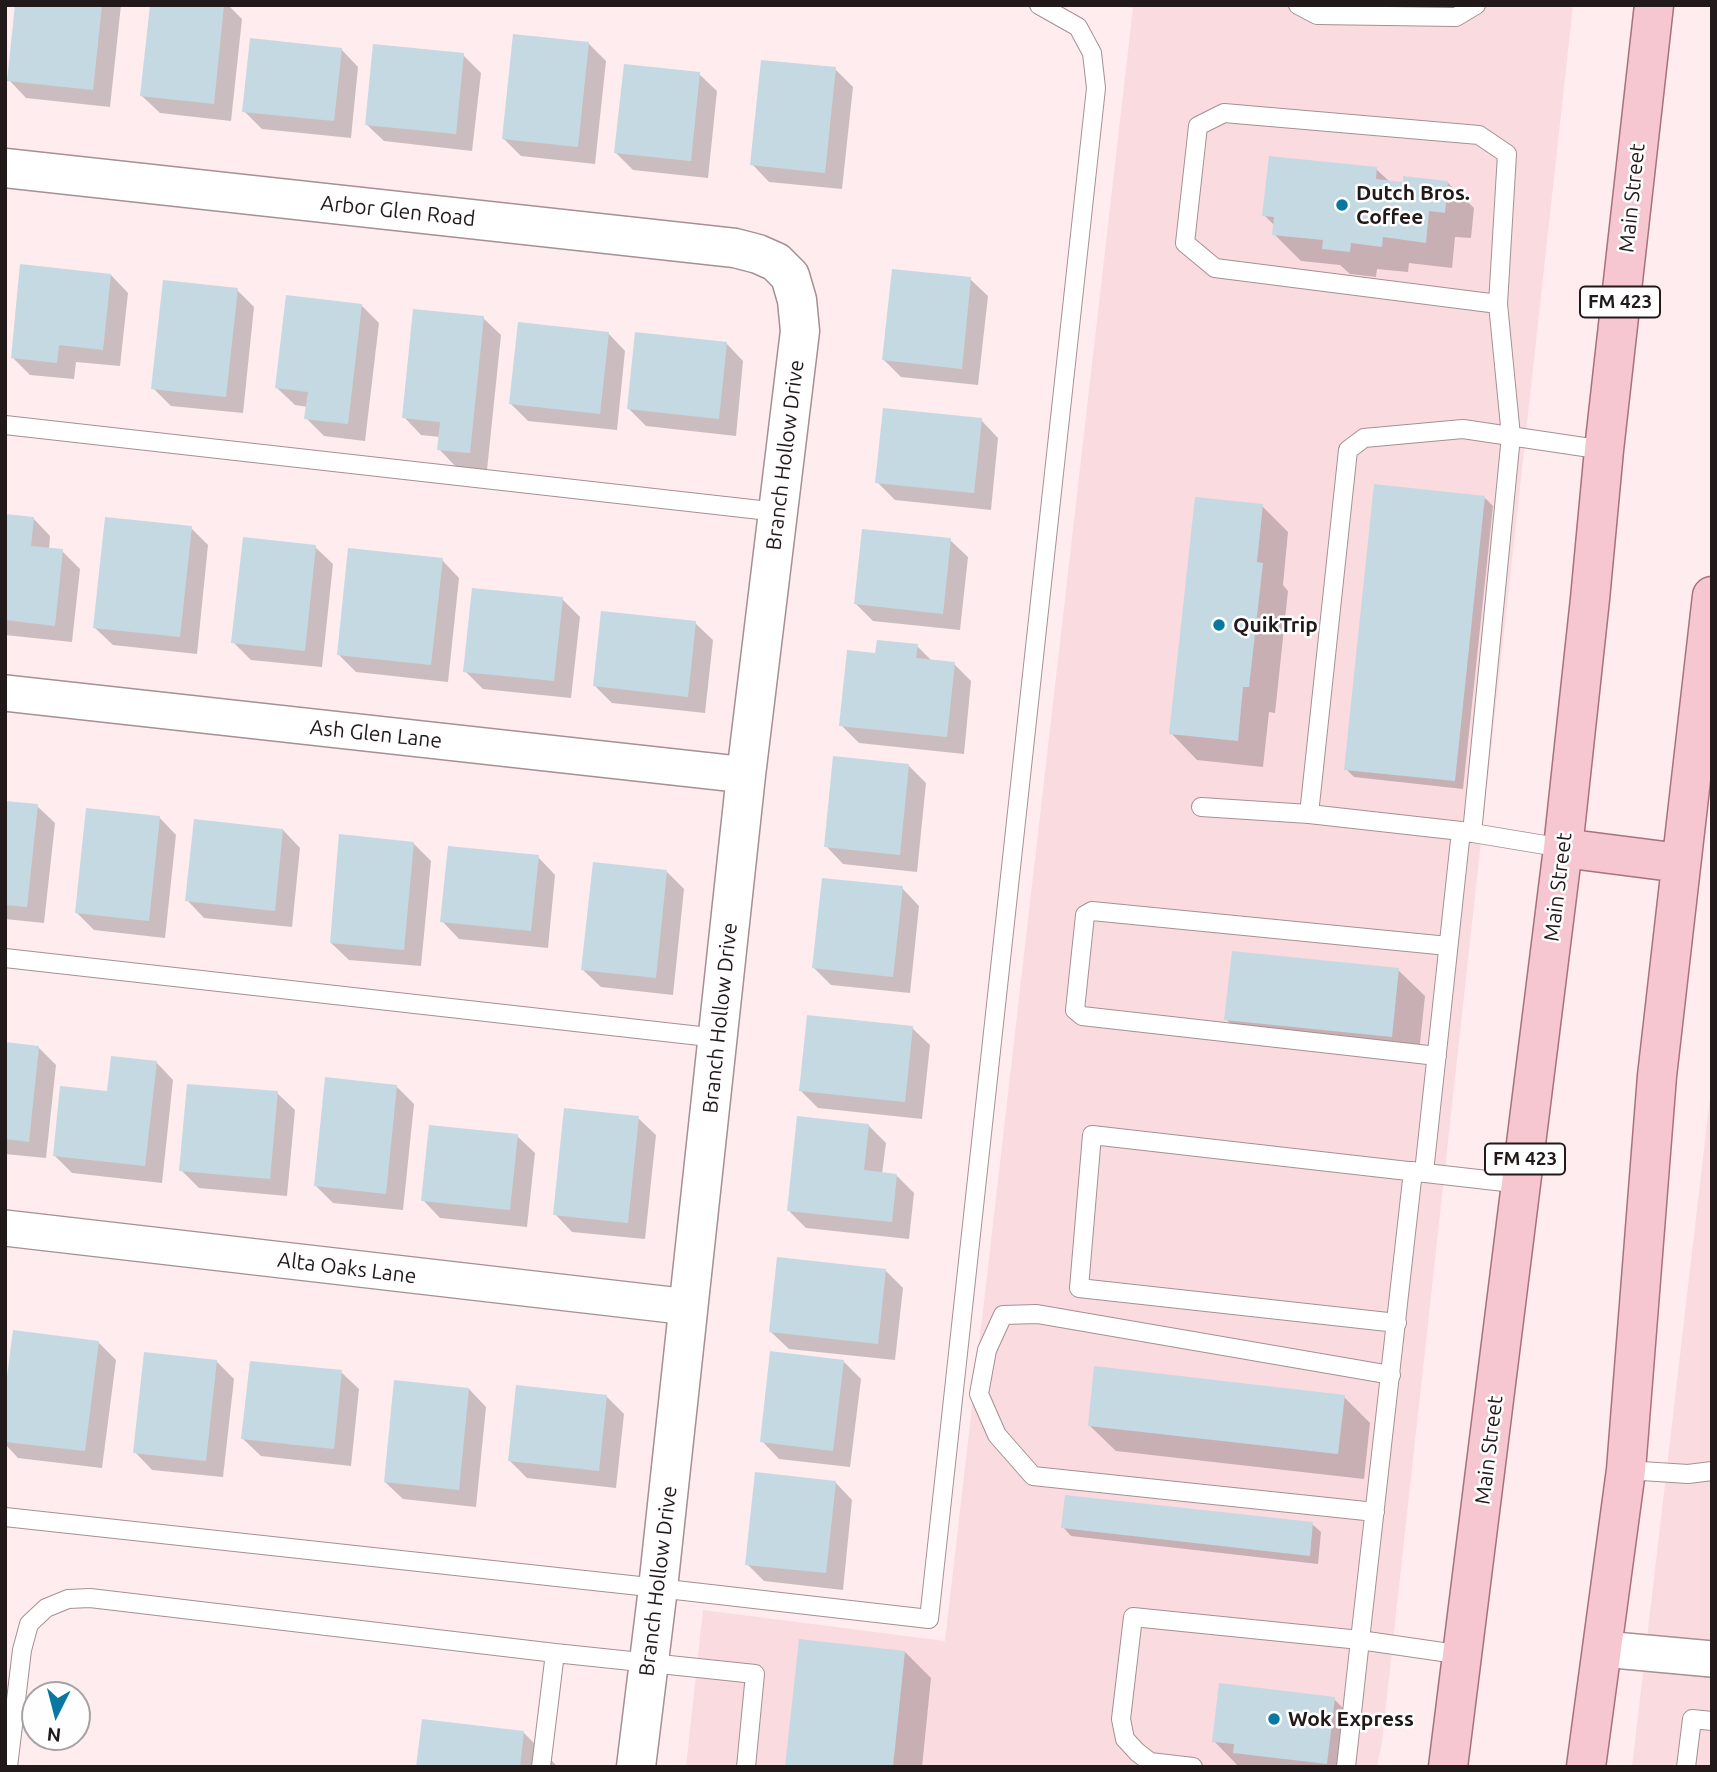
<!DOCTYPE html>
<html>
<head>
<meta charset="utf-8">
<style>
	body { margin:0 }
	#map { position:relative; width:1717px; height:1772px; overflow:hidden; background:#feecef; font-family:Ubuntu,sans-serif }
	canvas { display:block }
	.frame { position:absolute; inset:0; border:7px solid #21191a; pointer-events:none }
	.north { position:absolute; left:21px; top:1681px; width:70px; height:70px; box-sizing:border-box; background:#fefefe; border:2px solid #a6a2a3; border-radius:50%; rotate:186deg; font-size:19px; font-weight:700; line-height:28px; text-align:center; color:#21191a }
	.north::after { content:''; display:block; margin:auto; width:24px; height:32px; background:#0878a2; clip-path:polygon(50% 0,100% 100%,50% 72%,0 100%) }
</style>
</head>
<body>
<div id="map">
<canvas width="1717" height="1772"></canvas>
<div class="frame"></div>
<div class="north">N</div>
</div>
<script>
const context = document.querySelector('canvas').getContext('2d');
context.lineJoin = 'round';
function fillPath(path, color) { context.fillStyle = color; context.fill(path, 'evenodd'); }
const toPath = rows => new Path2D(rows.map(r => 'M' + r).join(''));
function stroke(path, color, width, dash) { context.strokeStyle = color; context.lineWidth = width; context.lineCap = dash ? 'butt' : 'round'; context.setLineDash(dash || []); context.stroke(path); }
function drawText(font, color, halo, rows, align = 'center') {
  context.font = font + ' Ubuntu,sans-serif'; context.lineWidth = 5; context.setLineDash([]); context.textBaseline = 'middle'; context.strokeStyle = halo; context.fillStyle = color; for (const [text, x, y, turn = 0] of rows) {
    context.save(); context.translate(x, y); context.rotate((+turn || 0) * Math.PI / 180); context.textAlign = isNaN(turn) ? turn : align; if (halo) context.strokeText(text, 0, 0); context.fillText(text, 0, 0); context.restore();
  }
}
const built = toPath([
	[1115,5,1573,5,1382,1741,1377,1767,686,1767,703,1610,945,1641,1133,8],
	[1712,1081,1712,1767,1632,1767]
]);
const shadow = toPath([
	[17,5,121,5,110,107,26,98,9,80],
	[152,5,228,5,242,19,231,121,160,113,142,96],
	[588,43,606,61,595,164,521,156,503,138],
	[341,49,358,67,351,138,262,129,244,111],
	[463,55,481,73,472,151,384,141,366,124],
	[835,69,853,87,842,189,769,182,752,164],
	[699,74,717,91,708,178,633,170,616,153],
	[1376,169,1390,182,1447,182,1474,208,1471,238,1455,237,1452,268,1409,263,1408,272,1377,269,1376,277,1350,274,1340,265,1301,261,1274,234,1275,226,1264,215],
	[111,275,128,293,120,366,76,362,74,379,30,375,12,357],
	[970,279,988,296,978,385,901,377,884,360],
	[237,290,254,307,243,413,171,406,153,388],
	[361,305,379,323,365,441,324,436,306,418,308,407,295,405,277,388],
	[483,318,501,335,487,470,456,467,439,449,440,437,421,435,404,417],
	[608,333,625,351,617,430,528,421,511,404],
	[726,343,743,361,736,436,646,426,629,409],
	[981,420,998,438,991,510,895,500,877,482],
	[1485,498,1493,506,1463,789,1354,777,1346,769],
	[1262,506,1288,532,1283,585,1288,591,1275,713,1269,712,1263,767,1197,760,1171,733],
	[5,516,33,518,50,536,49,550,62,551,80,569,72,642,5,635],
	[191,528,208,545,197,654,113,645,95,628],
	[950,540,968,557,960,630,873,621,856,604],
	[315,547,333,564,322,667,251,660,233,642],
	[442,560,459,578,448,682,356,672,339,655],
	[562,599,580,617,571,698,483,689,465,671],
	[695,623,713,640,705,713,612,703,594,685],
	[917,646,933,662,954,664,971,681,964,754,859,743,841,725,877,654],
	[909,766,926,783,917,872,843,864,826,846],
	[5,802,37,806,55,823,44,923,5,919],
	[159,817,176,835,165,938,94,930,77,913],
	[283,830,300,848,292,927,204,918,187,900],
	[413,843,431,861,421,966,349,960,331,943],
	[538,857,555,875,548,948,459,939,442,921],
	[667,872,684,889,673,995,601,987,583,970],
	[902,888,919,906,910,993,831,985,814,968],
	[1398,970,1425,996,1418,1062,1252,1045,1226,1019],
	[912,1028,930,1045,922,1119,818,1108,801,1091],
	[5,1044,38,1047,56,1065,46,1158,5,1154],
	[156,1062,173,1080,162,1183,72,1173,55,1156,108,1093],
	[396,1086,414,1104,403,1210,333,1203,316,1186],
	[277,1093,295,1110,287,1196,199,1188,181,1170],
	[638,1118,656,1135,645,1239,572,1232,555,1214],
	[868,1125,886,1143,882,1174,897,1176,914,1193,909,1239,806,1228,788,1210],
	[517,1136,535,1153,527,1227,440,1218,423,1200],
	[886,1271,903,1288,895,1360,789,1349,771,1332],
	[98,1342,116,1360,102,1468,18,1458,5,1444,5,1406],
	[216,1361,234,1379,223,1477,152,1470,135,1452],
	[843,1361,861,1379,850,1467,779,1459,762,1441],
	[341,1372,359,1389,351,1466,261,1456,243,1439],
	[469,1389,486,1407,476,1507,403,1499,385,1482],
	[606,1396,624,1414,616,1488,527,1478,510,1461],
	[1344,1397,1370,1423,1364,1479,1116,1451,1089,1425],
	[835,1482,852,1500,843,1590,764,1581,747,1564],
	[1312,1524,1321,1532,1318,1564,1071,1536,1063,1527],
	[905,1652,931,1678,922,1767,787,1767],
	[1334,1699,1360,1725,1355,1767,1239,1767,1214,1741],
	[523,1732,558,1767,418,1767]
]);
const building = toPath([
	[15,5,102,5,93,90,7,81],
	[150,5,224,5,214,104,140,96],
	[513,34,589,42,578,147,502,139],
	[250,38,342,48,334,121,242,112],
	[373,44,464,53,456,134,365,125],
	[761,60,836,67,825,173,750,165],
	[624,64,700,72,691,161,614,153],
	[1269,156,1377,167,1376,179,1403,182,1403,176,1448,181,1445,213,1429,211,1426,243,1383,237,1382,247,1351,243,1350,252,1322,249,1323,240,1272,235,1274,217,1262,216],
	[20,264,111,274,103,350,59,345,57,363,11,358],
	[892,269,971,277,962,369,882,360],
	[163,280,238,288,226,397,151,389],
	[286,295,362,304,348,424,304,419,308,392,275,388],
	[413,309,484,316,470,453,437,450,440,422,402,418],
	[518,322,609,332,600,414,509,404],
	[635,332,727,342,719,419,627,409],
	[883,408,982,418,974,493,875,483],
	[1374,484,1485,496,1455,781,1344,770],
	[1195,497,1263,504,1257,562,1263,563,1249,687,1243,687,1238,741,1169,734],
	[5,514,34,517,31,546,63,549,55,626,5,620],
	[105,517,192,526,180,637,93,628],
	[862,529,951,538,943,614,854,604],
	[243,537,316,545,305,651,231,643],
	[348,548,443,558,431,665,337,655],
	[472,588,563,597,554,681,463,672],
	[601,611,696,621,688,697,593,686],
	[877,640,918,644,916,658,955,662,947,737,839,726,847,650,875,653],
	[833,756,909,764,900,855,824,847],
	[5,801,38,804,27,907,5,905],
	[86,808,160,816,149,921,75,913],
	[194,819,283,829,275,911,185,901],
	[339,834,414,842,404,950,330,943],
	[448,846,539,855,531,931,440,922],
	[593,862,667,870,656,978,581,970],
	[822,878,903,886,893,977,812,968],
	[1232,951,1399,968,1392,1037,1224,1020],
	[807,1015,913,1026,905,1102,799,1091],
	[5,1042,39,1046,29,1142,5,1139],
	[111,1056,157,1061,145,1166,53,1156,60,1086,107,1091],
	[325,1077,397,1085,386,1194,314,1186],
	[187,1084,278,1091,270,1179,179,1171],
	[564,1108,639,1116,628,1223,553,1215],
	[797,1116,869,1124,864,1170,897,1174,892,1222,787,1211],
	[429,1125,518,1134,510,1210,421,1201],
	[777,1257,886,1269,878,1344,769,1332],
	[13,1330,99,1341,85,1451,5,1442,5,1392],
	[770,1351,844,1360,833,1451,760,1442],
	[144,1352,217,1360,206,1461,133,1453],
	[250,1361,342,1370,334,1449,241,1439],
	[1094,1366,1345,1395,1338,1454,1088,1426],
	[394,1380,469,1388,459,1490,384,1482],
	[516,1385,607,1395,599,1471,508,1461],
	[755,1472,836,1481,826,1573,745,1565],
	[1065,1495,1313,1522,1310,1556,1061,1528],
	[799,1639,905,1651,893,1767,785,1767],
	[1219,1683,1335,1697,1327,1764,1233,1753,1234,1744,1212,1742],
	[422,1719,524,1731,520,1767,416,1767]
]);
const service = toPath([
	[1298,5,1317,15,1456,17,1476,5],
	[5,425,778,512],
	[1201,807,1309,814],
	[1472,833,1511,436,1498,304,1507,154,1479,135,1224,113,1198,126,1185,243,1215,268,1498,304],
	[1563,848,1461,831,1309,814,1348,450,1364,438,1463,429,1604,450],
	[5,958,718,1038],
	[1437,1056,1082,1016,1075,1010,1085,915,1092,911,1448,946],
	[1413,1171,1360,1640,1463,1655],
	[1424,1172,1461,831],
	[1397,1323,1079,1288,1092,1135,1522,1184],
	[1626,1470,1688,1474,1712,1471],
	[1375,1512,1033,1476,997,1435,979,1394,987,1350,1003,1315,1037,1314,1391,1375],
	[5,1517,658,1588,929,1619,1096,88,1092,53,1078,27,1039,5],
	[8,1767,22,1650,29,1624,46,1608,68,1599,90,1598,555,1653,755,1674,746,1767],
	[541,1767,555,1653],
	[1193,1767,1150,1762,1137,1752,1125,1739,1121,1719,1133,1617,1360,1640,1346,1767],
	[1686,1767,1692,1719,1712,1721]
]);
const minor = toPath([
	[5,693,746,775],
	[5,1228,689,1307],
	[1603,1649,1712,1659]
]);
const tertiary = toPath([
	[5,168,735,248,758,254,776,262,790,276,797,300,800,331,746,775,658,1588,636,1767]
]);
const primary = toPath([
	[1563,848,1680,863],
	[1448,1767,1563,848,1590,599,1604,450,1654,5],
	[1586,1767,1626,1470,1657,1076,1712,596]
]);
const markers = [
	[1342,205,7,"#0878a2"],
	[1219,625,7,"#0878a2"],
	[1274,1719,7,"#0878a2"]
];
const shields = [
	[1620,302,80],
	[1525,1159,80]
];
const shieldNames = [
	["FM 423",1620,302],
	["FM 423",1525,1159]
];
const poiNames = [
	["Dutch Bros.",1356,193],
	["Coffee",1356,217],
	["QuikTrip",1233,625],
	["Wok Express",1288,1719]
];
const streetNames = [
	["Main Street",1632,198,-84],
	["Arbor Glen Road",398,211,6],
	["Branch Hollow Drive",785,455,-83],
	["Ash Glen Lane",376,734,6],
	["Main Street",1558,887,-83],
	["Branch Hollow Drive",720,1018,-84],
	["Alta Oaks Lane",347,1268,7],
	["Main Street",1489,1450,-83],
	["Branch Hollow Drive",658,1581,-83]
];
fillPath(built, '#fadbe0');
fillPath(shadow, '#0003');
fillPath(building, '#c5d9e3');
stroke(service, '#a59094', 20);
stroke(minor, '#a59094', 38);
stroke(tertiary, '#a59094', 41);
stroke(primary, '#a8717c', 41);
stroke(service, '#fff', 18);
stroke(minor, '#fff', 35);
stroke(tertiary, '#fff', 38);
stroke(primary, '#f6c7d0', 38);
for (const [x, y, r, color] of markers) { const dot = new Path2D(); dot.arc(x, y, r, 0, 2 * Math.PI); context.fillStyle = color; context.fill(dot); stroke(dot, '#fefefe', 2.5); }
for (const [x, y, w] of shields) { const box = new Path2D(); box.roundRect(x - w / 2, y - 15.5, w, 31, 5); context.fillStyle = '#fefefe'; context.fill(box); stroke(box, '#21191a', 2); }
drawText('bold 19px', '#21191a', null, shieldNames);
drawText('bold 21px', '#21191a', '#fefefe', poiNames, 'left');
drawText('21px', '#21191a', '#fefefe', streetNames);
</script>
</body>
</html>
